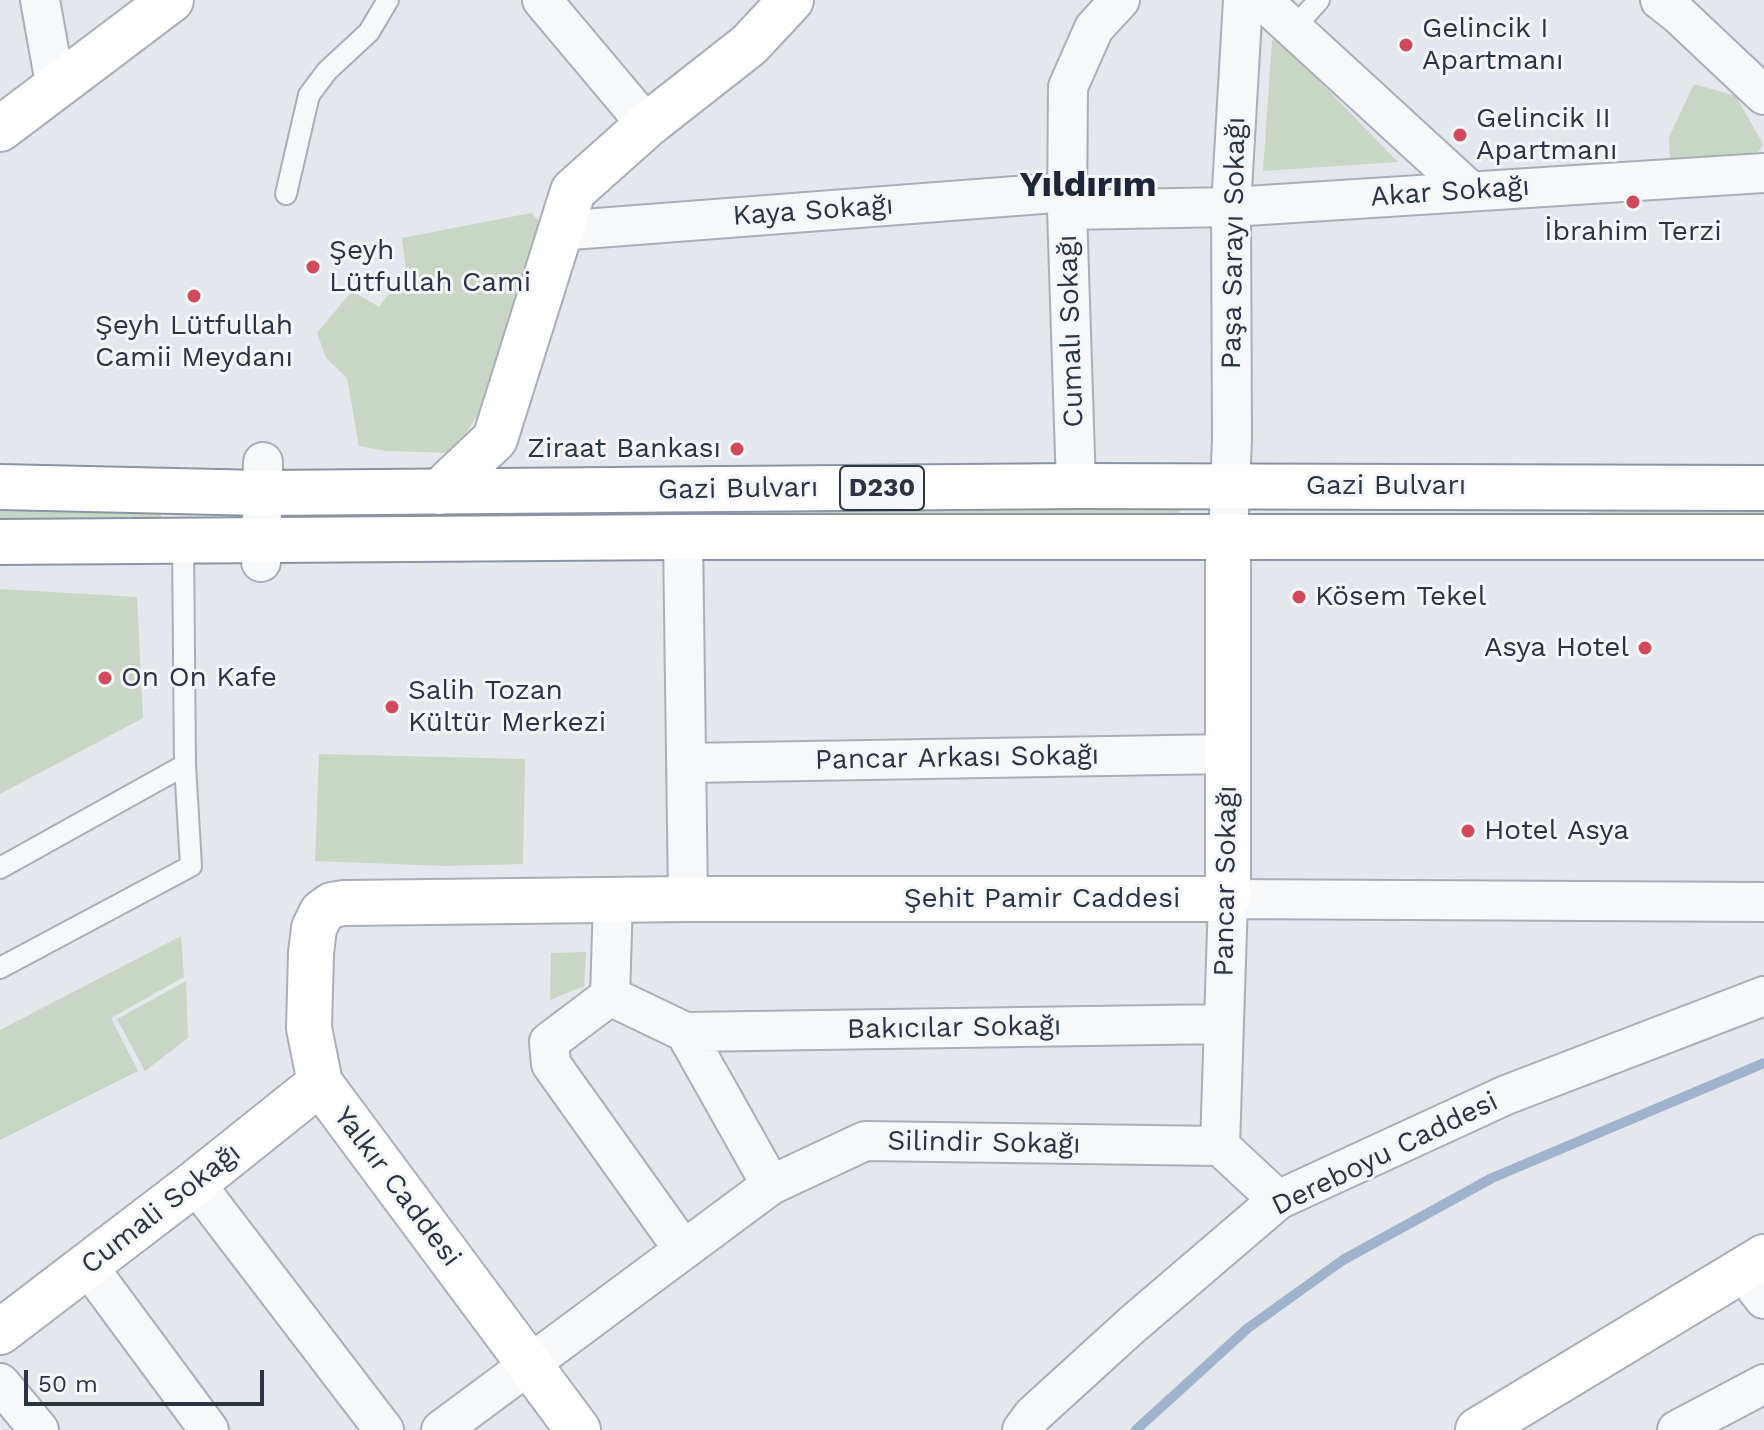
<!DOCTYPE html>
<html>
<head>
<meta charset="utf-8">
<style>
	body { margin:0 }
	#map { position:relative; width:1764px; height:1430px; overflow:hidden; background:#e4e7ec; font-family:"Work Sans",sans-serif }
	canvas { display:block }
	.scale { position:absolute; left:24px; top:1370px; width:240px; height:36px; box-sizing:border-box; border:4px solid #2b3445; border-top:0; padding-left:10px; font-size:24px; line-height:28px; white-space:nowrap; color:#2b3445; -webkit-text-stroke:6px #f4f6f9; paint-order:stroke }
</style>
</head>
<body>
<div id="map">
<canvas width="1764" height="1430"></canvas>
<div class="scale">50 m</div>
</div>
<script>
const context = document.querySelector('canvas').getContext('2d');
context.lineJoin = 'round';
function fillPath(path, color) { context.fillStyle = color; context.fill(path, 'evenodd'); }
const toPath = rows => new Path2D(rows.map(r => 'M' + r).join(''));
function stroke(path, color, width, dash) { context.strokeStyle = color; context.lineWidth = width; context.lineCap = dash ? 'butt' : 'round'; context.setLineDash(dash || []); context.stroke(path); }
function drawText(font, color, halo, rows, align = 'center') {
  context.font = font + ' "Work Sans",sans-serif'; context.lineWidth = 6; context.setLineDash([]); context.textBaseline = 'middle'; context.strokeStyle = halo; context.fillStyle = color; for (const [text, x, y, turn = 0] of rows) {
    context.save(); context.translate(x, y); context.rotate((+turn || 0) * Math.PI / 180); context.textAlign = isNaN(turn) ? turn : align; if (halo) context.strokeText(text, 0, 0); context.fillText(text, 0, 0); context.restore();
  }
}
const green = toPath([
	[1275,38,1278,38,1398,162,1263,171,1272,41],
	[1694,84,1736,96,1763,144,1757,154,1670,159,1669,137],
	[531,213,541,223,498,382,454,453,386,451,359,446,347,378,326,358,317,333,352,291,379,307,406,270,402,238],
	[1621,508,1764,508,1764,518,1564,516],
	[1180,509,1179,520,673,518,674,511,678,510],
	[0,510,161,512,161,523,0,522],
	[0,589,137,597,143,718,0,794],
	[319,754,525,759,523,864,446,866,315,861],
	[181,936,184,977,111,1018,138,1071,0,1140,0,1030],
	[586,952,584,986,550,1000,551,953],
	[186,981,188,1038,145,1071,117,1019]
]);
const stream = toPath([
	[1136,1430,1248,1328,1343,1260,1492,1178,1764,1063]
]);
const lane = toPath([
	[1293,29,1319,0],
	[286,194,309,95,327,71,369,32,388,0],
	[0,868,185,765],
	[0,968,191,866,185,765,183,541]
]);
const street = toPath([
	[40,0,56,89],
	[542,0,647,125],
	[1262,0,1469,190],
	[1660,0,1678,14,1764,95],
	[1067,210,1231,207,1764,173],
	[558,231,1068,192],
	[1076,486,1067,210,1068,87,1094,28,1120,0],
	[683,537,688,899],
	[1228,537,1232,439,1231,207,1243,0],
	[261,562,263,462],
	[686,763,1228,754],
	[610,996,613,900],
	[685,1032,1224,1024],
	[195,1183,384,1430],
	[1278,1200,1220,1146,1228,899,1764,902],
	[683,1249,551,1064,549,1042,610,996,685,1032,771,1185],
	[87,1265,209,1430],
	[1742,1270,1764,1299],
	[0,1383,39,1430],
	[441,1430,771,1185,865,1141,1220,1146],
	[1022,1430,1033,1415,1133,1324,1278,1200,1506,1095,1764,996],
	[1677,1430,1764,1384]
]);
const secondary = toPath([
	[0,129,171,0],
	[439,492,495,439,573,191,647,125,749,45,791,0],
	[0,1332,195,1183,320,1083],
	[578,1430,320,1083,309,1028,311,953,314,928,322,912,332,905,344,903,688,899,1228,899,1228,537],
	[1478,1430,1764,1257]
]);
const highway = toPath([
	[0,487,262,493,1076,486,1764,488],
	[0,542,683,537,1764,537]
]);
const markers = [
	[1406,45,8,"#d1495b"],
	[1460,135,8,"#d1495b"],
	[1633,202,8,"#d1495b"],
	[313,267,8,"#d1495b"],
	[194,296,8,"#d1495b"],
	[737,449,8,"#d1495b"],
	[1299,597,8,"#d1495b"],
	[1645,648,8,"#d1495b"],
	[105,678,8,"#d1495b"],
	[392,707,8,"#d1495b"],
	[1468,831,8,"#d1495b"]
];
const shields = [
	[882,488,84]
];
const shieldNames = [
	["D230",882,488]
];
const poiNames = [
	["Gelincik I",1422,29],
	["Apartmanı",1422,61],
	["Gelincik II",1476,119],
	["Apartmanı",1476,151],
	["İbrahim Terzi",1633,232,"center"],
	["Şeyh",329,251],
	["Lütfullah Cami",329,283],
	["Şeyh Lütfullah",194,326,"center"],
	["Camii Meydanı",194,358,"center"],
	["Ziraat Bankası",721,449,"right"],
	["Kösem Tekel",1315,597],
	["Asya Hotel",1629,648,"right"],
	["On On Kafe",121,678],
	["Salih Tozan",408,691],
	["Kültür Merkezi",408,723],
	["Hotel Asya",1484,831]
];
const streetNames = [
	["Akar Sokağı",1450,192,-4],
	["Kaya Sokağı",813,211,-4],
	["Paşa Sarayı Sokağı",1234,243,-89],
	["Cumalı Sokağı",1071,331,-92],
	["Gazi Bulvarı",1386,486],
	["Gazi Bulvarı",738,489,-1],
	["Pancar Arkası Sokağı",957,758,-1],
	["Pancar Sokağı",1226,881,-89],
	["Şehit Pamir Caddesi",1042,899],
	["Bakıcılar Sokağı",954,1028,-1],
	["Silindir Sokağı",984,1143,1],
	["Dereboyu Caddesi",1385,1154,-26],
	["Yalkır Caddesi",397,1187,53],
	["Cumali Sokağı",161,1209,-38]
];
const districtNames = [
	["Yıldırım",1088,185]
];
fillPath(green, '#c9d6c5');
stroke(stream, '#9fb4cc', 10);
stroke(lane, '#a9aeb7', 24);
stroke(street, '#a9aeb7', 42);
stroke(secondary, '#a9aeb7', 48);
stroke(highway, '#8b94a3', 48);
stroke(lane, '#f7f8fa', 20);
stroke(street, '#f7f8fa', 38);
stroke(secondary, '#fff', 44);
stroke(highway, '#fff', 44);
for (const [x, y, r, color] of markers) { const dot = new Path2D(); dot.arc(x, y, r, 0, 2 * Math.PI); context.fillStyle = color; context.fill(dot); stroke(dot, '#f4f6f9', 3); }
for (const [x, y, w] of shields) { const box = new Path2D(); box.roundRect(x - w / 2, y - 22, w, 44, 6); context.fillStyle = '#f4f6f9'; context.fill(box); stroke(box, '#2b3445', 2); }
drawText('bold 26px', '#2b3445', null, shieldNames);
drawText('28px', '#2b3445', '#f4f6f9', poiNames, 'left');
drawText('28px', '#2b3445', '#f4f6f9', streetNames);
drawText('bold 36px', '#1d2536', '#f4f6f9', districtNames);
</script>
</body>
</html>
